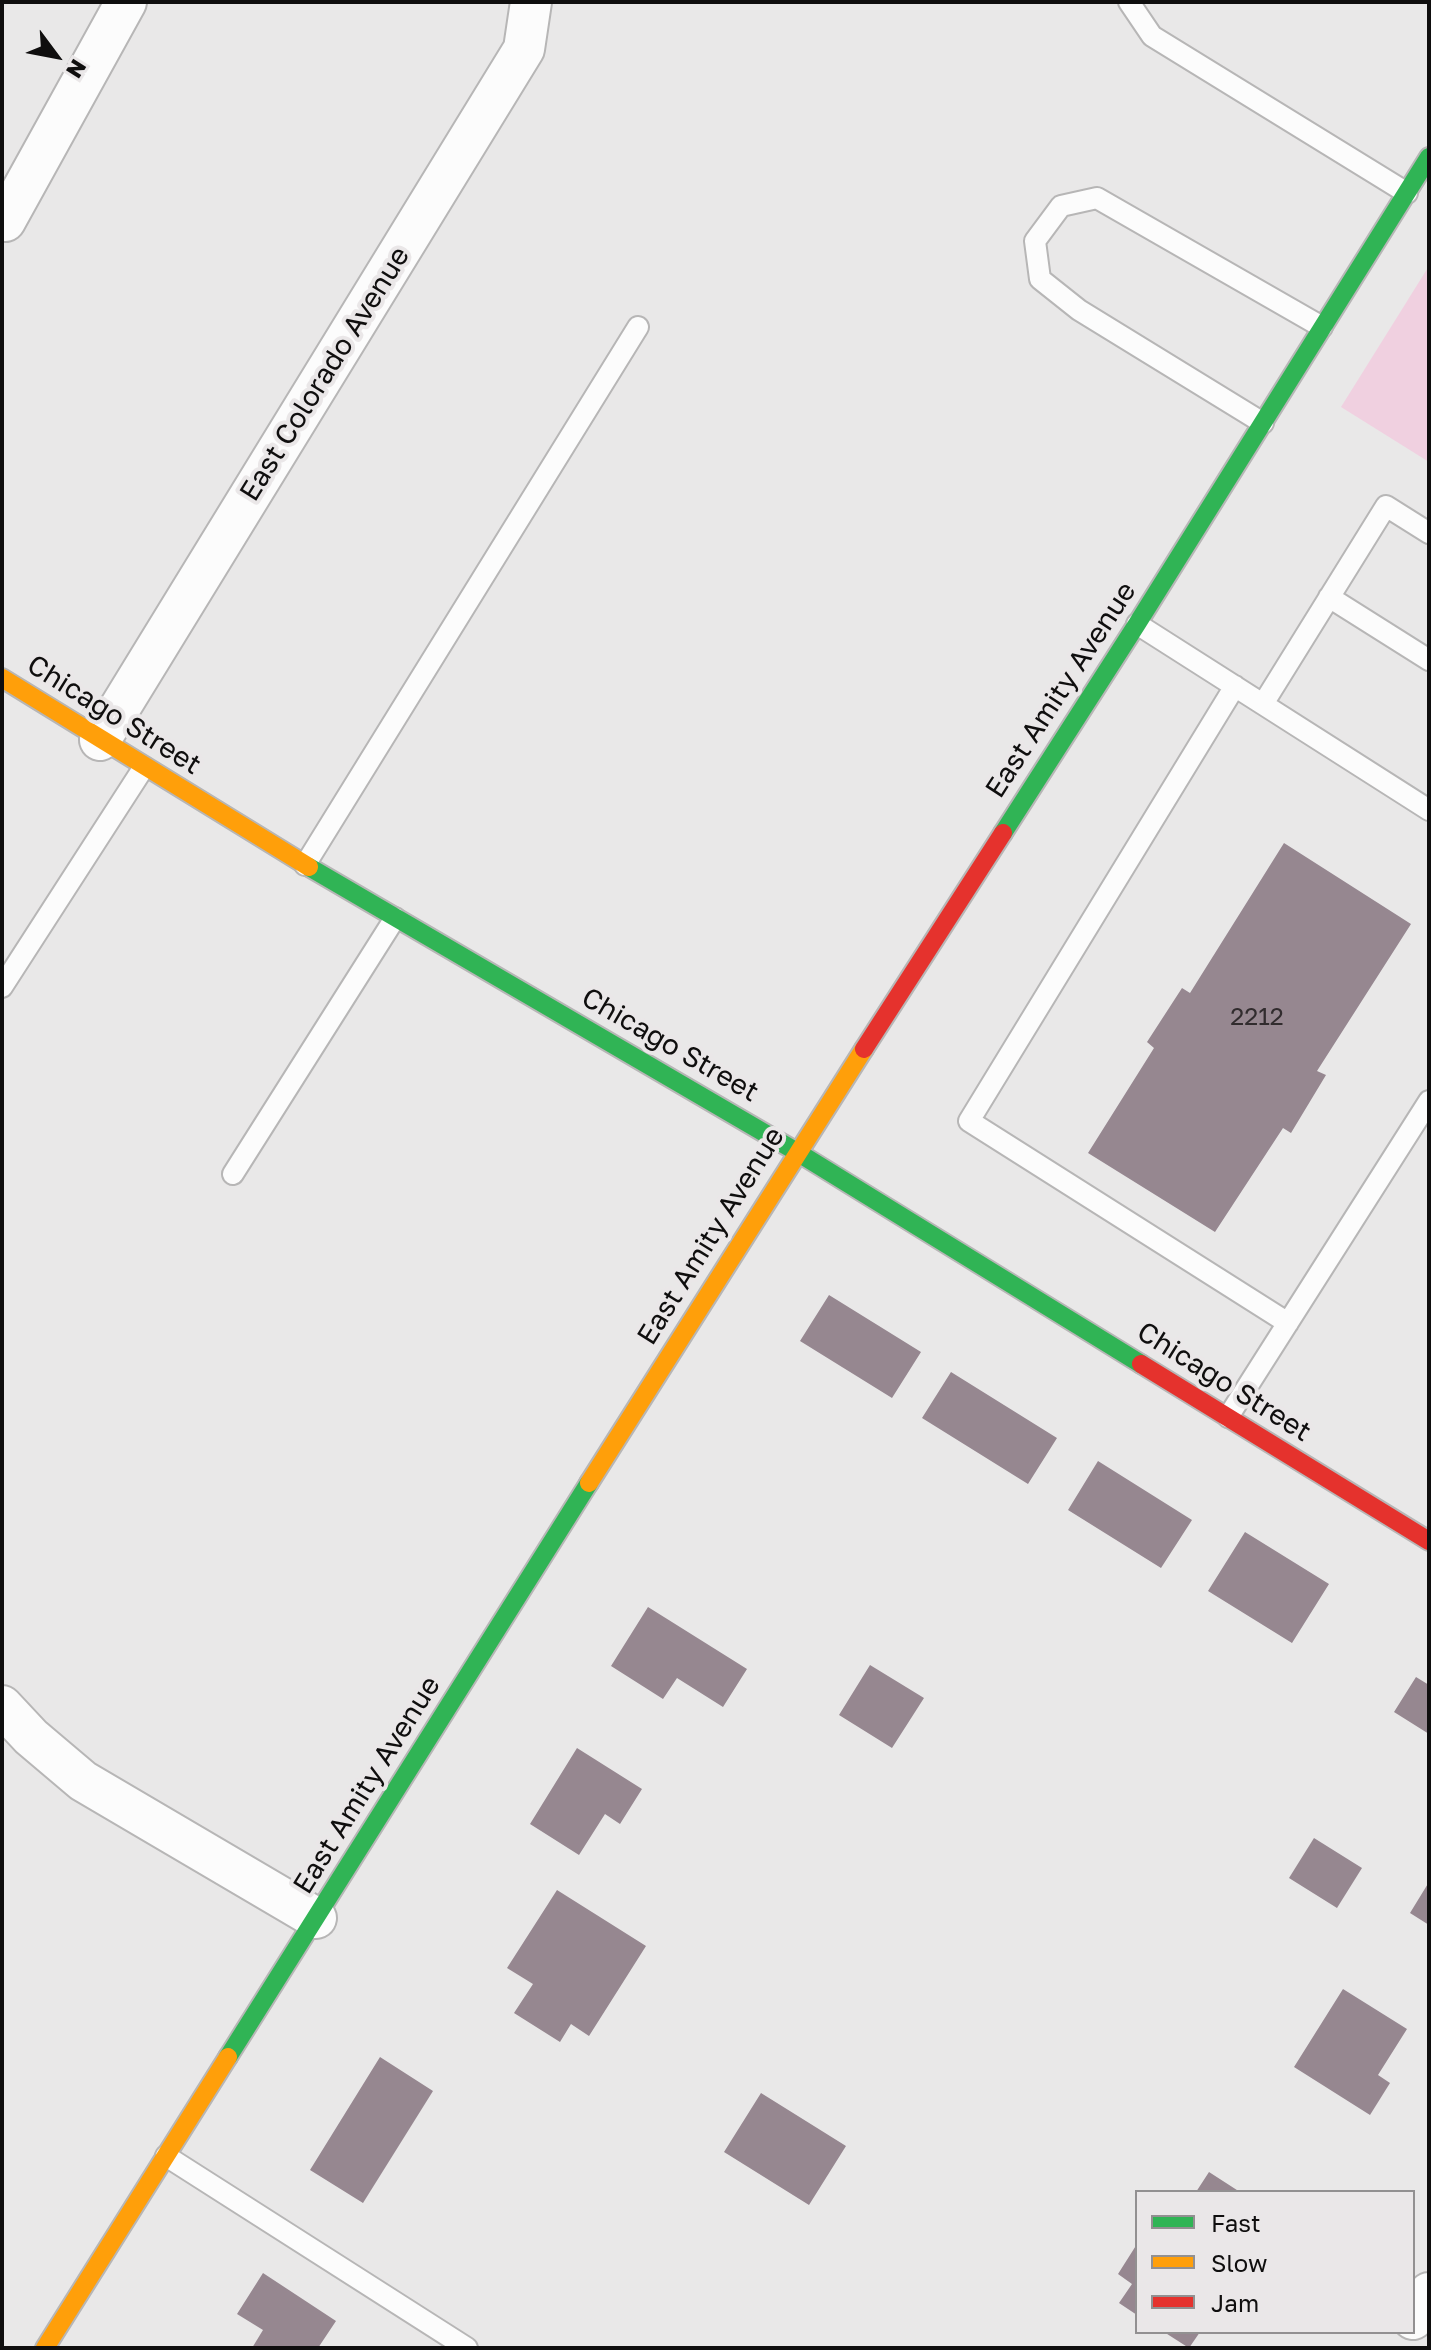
<!DOCTYPE html>
<html>
<head>
<meta charset="utf-8">
<style>
	body { margin:0 }
	#map { position:relative; width:1431px; height:2350px; overflow:hidden; background:#e9e8e8; font-family:"Golos Text",sans-serif }
	canvas { display:block }
	.frame { position:absolute; inset:0; border:4px solid #0f0e0e; pointer-events:none }
	.legend { position:absolute; left:1135px; top:2190px; width:280px; height:144px; box-sizing:border-box; background:#eae7e8; border:2px solid #929091; margin:0; padding:10px 14px; list-style:none; font-size:24px; color:#0f0e0e }
	.legend li { display:flex; align-items:center; gap:16px; height:40px }
	.legend b { width:40px; border:2px solid #929091 }
	.north { position:absolute; left:16px; top:16px; width:80px; height:80px; -webkit-text-stroke:6px #eae7e8; paint-order:stroke; rotate:122deg; font-size:22px; font-weight:700; line-height:32px; text-align:center; color:#0f0e0e }
	.north::after { content:''; display:block; margin:auto; width:28px; height:36px; background:#0f0e0e; clip-path:polygon(50% 0,100% 100%,50% 72%,0 100%) }
</style>
</head>
<body>
<div id="map">
<canvas width="1431" height="2350"></canvas>
<div class="frame"></div>
<ul class="legend">
<li><b style="height:10px;background:#30b455"></b>Fast</li>
<li><b style="height:10px;background:#ff9f0a"></b>Slow</li>
<li><b style="height:10px;background:#e5322d"></b>Jam</li>
</ul>
<div class="north">N</div>
</div>
<script>
const context = document.querySelector('canvas').getContext('2d');
context.lineJoin = 'round';
function fillPath(path, color) { context.fillStyle = color; context.fill(path, 'evenodd'); }
const toPath = rows => new Path2D(rows.map(r => 'M' + r).join(''));
function stroke(path, color, width, dash) { context.strokeStyle = color; context.lineWidth = width; context.lineCap = dash ? 'butt' : 'round'; context.setLineDash(dash || []); context.stroke(path); }
function drawText(font, color, halo, rows, align = 'center') {
  context.font = font + ' "Golos Text",sans-serif'; context.lineWidth = 8; context.setLineDash([]); context.textBaseline = 'middle'; context.strokeStyle = halo; context.fillStyle = color; for (const [text, x, y, turn = 0] of rows) {
    context.save(); context.translate(x, y); context.rotate((+turn || 0) * Math.PI / 180); context.textAlign = isNaN(turn) ? turn : align; if (halo) context.strokeText(text, 0, 0); context.fillText(text, 0, 0); context.restore();
  }
}
const green = toPath([
	[1429,266,1429,462,1341,407]
]);
const building = toPath([
	[1284,843,1411,924,1317,1071,1326,1075,1291,1133,1283,1128,1215,1232,1088,1153,1154,1048,1147,1042,1182,988,1190,993],
	[829,1295,921,1352,892,1398,800,1341],
	[951,1372,1057,1438,1028,1484,922,1418],
	[1098,1461,1192,1520,1161,1568,1068,1510],
	[1245,1532,1329,1584,1292,1643,1208,1591],
	[648,1607,747,1669,723,1707,677,1678,663,1699,611,1666],
	[870,1665,924,1698,892,1748,839,1715],
	[1416,1677,1429,1685,1429,1734,1394,1712],
	[577,1748,642,1789,620,1824,605,1814,579,1855,530,1824],
	[1314,1838,1362,1868,1337,1908,1289,1878],
	[1429,1882,1429,1925,1410,1913],
	[557,1890,646,1946,589,2036,571,2024,560,2042,514,2013,533,1984,507,1968],
	[1343,1989,1407,2029,1378,2075,1390,2083,1370,2115,1294,2067],
	[380,2057,433,2091,363,2203,310,2170],
	[761,2093,846,2146,809,2205,724,2152],
	[1209,2172,1240,2192,1196,2192],
	[1137,2244,1137,2315,1119,2303,1132,2284,1118,2274],
	[263,2273,336,2321,318,2348,252,2348,263,2330,237,2314],
	[1164,2332,1200,2332,1189,2348]
]);
const lane = toPath([
	[1129,2,1152,36,1407,193],
	[1263,423,1079,310,1040,279,1035,241,1061,206,1097,198,1322,327],
	[1329,597,1429,660],
	[1137,624,1429,810],
	[1235,686,969,1121,1288,1323],
	[1263,704,1386,506,1429,533],
	[305,865,638,327],
	[2,987,144,767],
	[233,1174,395,918],
	[1228,1417,1429,1101],
	[166,2156,467,2348]
]);
const street = toPath([
	[5,221,126,2],
	[100,740,524,49,531,2],
	[2,1706,31,1737,83,1781,316,1918],
	[1413,2319,1429,2293]
]);
const fast = toPath([
	[1003,833,1137,624,1429,157],
	[309,867,797,1152,1141,1364],
	[228,2057,589,1483]
]);
const slow = toPath([
	[2,678,309,867],
	[589,1483,864,1049],
	[45,2348,228,2057]
]);
const jam = toPath([
	[864,1049,1003,833],
	[1141,1364,1429,1541]
]);
const numberNames = [
	["2212",1257,1017]
];
const streetNames = [
	["East Colorado Avenue",325,374,-58],
	["East Amity Avenue",1061,690,-57],
	["Chicago Street",114,715,32],
	["Chicago Street",670,1045,30],
	["East Amity Avenue",711,1236,-58],
	["Chicago Street",1224,1382,32],
	["East Amity Avenue",367,1785,-58]
];
fillPath(green, '#f0d0e0');
fillPath(building, '#968790');
stroke(lane, '#b7b6b6', 24);
stroke(street, '#b7b6b6', 44);
stroke(fast, '#b7b6b6', 22);
stroke(slow, '#b7b6b6', 22);
stroke(jam, '#b7b6b6', 22);
stroke(lane, '#fcfcfc', 20);
stroke(street, '#fcfcfc', 40);
stroke(fast, '#30b455', 18);
stroke(slow, '#ff9f0a', 18);
stroke(jam, '#e5322d', 18);
drawText('24px', '#312c2e', null, numberNames);
drawText('28px', '#0f0e0e', '#eae7e8', streetNames);
</script>
</body>
</html>
